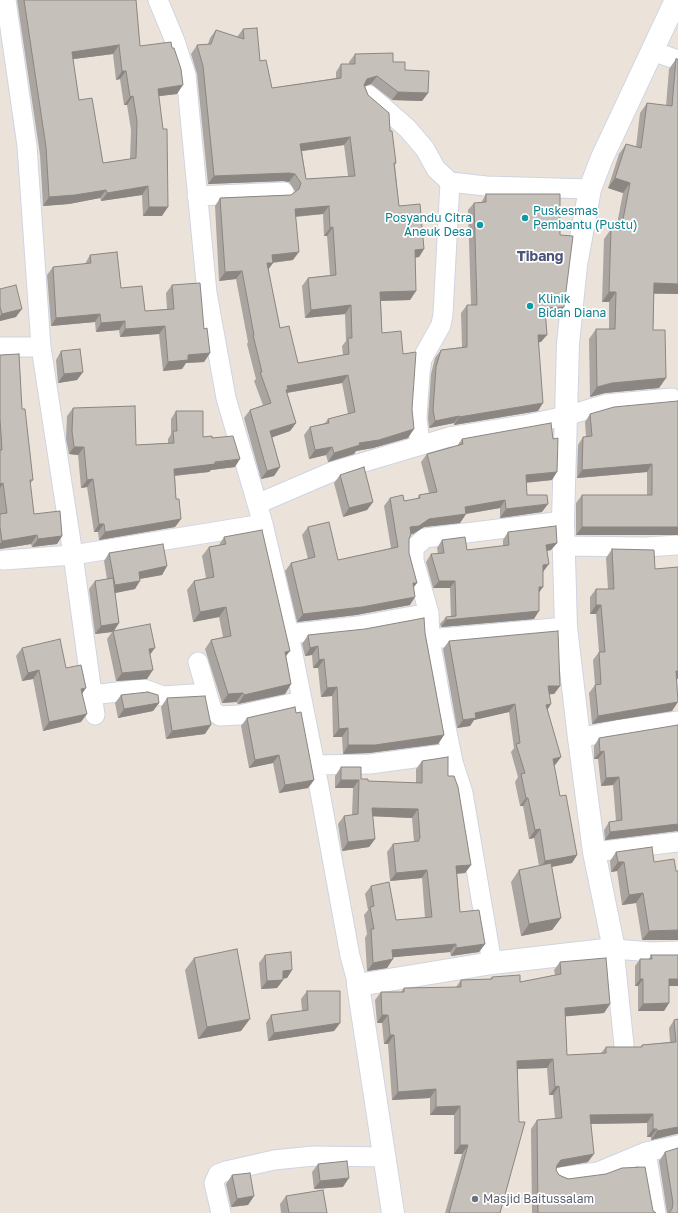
<!DOCTYPE html>
<html>
<head>
<meta charset="utf-8">
<style>
	body { margin:0 }
	canvas { display:block; background:#ebe3da }
</style>
</head>
<body>
<canvas width="678" height="1213"></canvas>
<script>
const context = document.querySelector('canvas').getContext('2d');
context.lineJoin = 'round';
const toPath = rows => new Path2D(rows.map(r => 'M' + r).join(''));
function stroke(path, color, width, dash) { context.strokeStyle = color; context.lineWidth = width; context.lineCap = dash ? 'butt' : 'round'; context.setLineDash(dash || []); context.stroke(path); }
function fillPath(path, color) { context.fillStyle = color; context.fill(path, 'evenodd'); }
function drawText(font, color, halo, rows, align = 'center') {
  context.font = font + ' "Golos Text",sans-serif'; context.lineWidth = 3.5; context.setLineDash([]); context.textBaseline = 'middle'; context.strokeStyle = halo; context.fillStyle = color; for (const [text, x, y, turn = 0] of rows) {
    context.save(); context.translate(x, y); context.rotate((+turn || 0) * Math.PI / 180); context.textAlign = isNaN(turn) ? turn : align; if (halo) context.strokeText(text, 0, 0); context.fillText(text, 0, 0); context.restore();
  }
}
const street = toPath([
	[6,0,27,146,41,347,73,555,95,715],
	[158,0,175,41,186,75,207,293,226,398,263,524,289,634,315,765,350,956,358,985],
	[652,51,678,60],
	[369,95,407,128,425,149,436,169,450,182,486,186,590,189],
	[197,196,284,192],
	[0,347,41,347],
	[420,445,417,418,420,373,422,359,441,325,443,314,450,182],
	[257,504,334,471,449,437,524,425,566,416,606,404,672,398],
	[563,546,646,547,678,545],
	[4,560,73,555,263,524],
	[289,634,358,626,429,613],
	[430,639,566,627],
	[198,662,212,710,220,716,239,715,302,701],
	[91,695,144,689,163,696,207,693],
	[579,738,617,730,678,721],
	[315,765,370,764,451,753],
	[594,852,678,842],
	[492,963,463,793,453,762,442,707,430,639,429,613,414,561,414,548,425,538,563,521],
	[624,1045,614,949,652,952,678,951],
	[646,1152,656,1213],
	[561,1177,598,1172,646,1152,678,1145],
	[221,1213,214,1183,218,1174,226,1171,274,1160,313,1156,386,1157]
]);
const secondary = toPath([
	[393,1213,358,985,492,963,614,949,594,852,579,738,566,627,563,521,568,344,576,265,590,189,601,160,676,0]
]);
const wall = toPath([
	[17,0,136,0,140,46,177,94,159,96,162,216,143,216,142,195,101,201,100,198,69,204,43,206,40,155],
	[113,54,116,80,120,79,124,105,127,105,131,130,130,159,103,163,79,100,73,59],
	[243,29,260,61,272,88,336,78,336,72,341,64,349,64,349,62,355,54,393,62,405,70,428,93,422,101,392,100,371,84,365,86,368,95,390,131,396,163,395,165,399,206,424,249,419,257,415,258,416,291,410,300,381,301,382,333,408,438,373,448,356,451,354,454,328,462,326,455,309,459,304,435,310,427,325,423,328,419,348,414,342,383,287,393,296,423,290,431,272,437,280,467,274,476,261,479,244,418,250,410,263,405,254,381,256,379,247,344,248,342,236,279,219,281,215,206,220,198,291,195,295,192,295,191,289,182,283,181,208,184,197,74,191,54,197,45,208,44,210,38,216,30,237,37],
	[344,145,348,176,306,179,302,151],
	[323,214,324,236,327,236,330,275,308,278,302,286,305,318,345,314,346,341,342,346,343,355,298,363,280,328,268,270,273,263,293,260,296,217],
	[676,59,678,59,678,294,654,294,653,330,666,378,659,388,605,393,590,397,589,339,596,329,609,329,609,302,602,302,604,239,611,229,616,229,623,193,608,188,619,154,626,144,636,147,640,113,647,103,666,106,669,69],
	[486,194,558,314,545,315,541,342,539,342,538,411,454,425,454,423,429,428,428,418,431,374,435,358,441,350,462,347,461,313,467,305,471,305,468,210,474,203,481,203],
	[90,255,121,288,145,311,167,309,166,293,172,285,204,329,210,353,204,362,186,363,182,369,163,371,159,334,120,337,119,330,96,332,95,322,51,326,47,275,53,267,85,264],
	[0,289,16,317,0,321],
	[61,351,83,372,77,380,58,383,56,360],
	[0,355,22,409,33,480,30,484,34,514,62,536,57,544,32,547,31,544,0,549],
	[678,401,678,535,576,535,576,503,582,495,647,495,647,472,577,478,578,445,583,437,586,437,585,422,590,414],
	[73,408,136,445,168,443,168,439,171,434,171,419,176,411,203,437,212,438,235,467,211,470,209,472,175,476,176,499,181,519,175,527,99,540,98,532,94,532,87,487,81,488,78,455,69,454,66,439,67,416],
	[462,439,552,480,526,483,527,495,542,512,500,518,500,508,466,514,460,523,424,527,413,534,411,534,409,539,409,553,414,588,410,605,356,615,297,622,285,571,291,563,308,559,302,535,308,527,338,560,391,548,384,506,390,498,404,501,417,499,419,495,429,493,421,462,427,454,457,446],
	[340,475,373,502,367,510,343,517,334,483],
	[508,532,557,543,551,550,547,551,534,619,441,627,440,624,446,617,451,617,450,588,433,588,426,562,431,554,438,554,437,548,442,540,467,550,503,546,503,540],
	[224,537,286,656,291,684,285,694,238,704,236,702,222,703,205,649,211,640,223,637,219,617,193,622,187,590,194,581,206,578,202,556,209,547,219,545],
	[612,549,655,569,676,679,672,711,592,724,589,693,595,685,593,660,599,652,596,614,590,614,590,597,596,589,608,589,606,558],
	[109,553,167,566,162,575,140,579,135,589,115,593,119,623,114,631,150,655,147,679,116,681,107,639,112,632,95,634,89,589,95,581,107,579,104,561],
	[425,633,444,735,438,744,369,753,343,754,342,737,333,737,332,696,321,697,318,668,313,668,312,655,305,656,302,644,308,635],
	[449,641,560,686,554,694,549,694,547,710,561,757,555,765,554,765,560,796,577,855,572,863,552,867,561,918,552,930,521,936,511,882,519,870,539,866,534,838,529,839,523,806,520,806,515,782,518,777,511,752,514,748,509,712,474,720,470,726,457,728,443,649],
	[22,648,66,668,82,694,81,722,43,731,33,679,22,681,16,656],
	[121,695,159,703,153,711,118,718,115,703],
	[167,698,205,734,166,739,161,707],
	[247,718,314,780,308,788,279,793,273,763,249,768,241,726],
	[599,738,677,831,605,840,604,830,609,822,616,821,613,785,601,786,598,759,594,759,594,746],
	[422,761,448,776,471,865,465,873,457,874,460,912,485,944,479,952,451,956,450,952,393,957,387,968,367,971,365,938,367,934,364,915,368,910,365,894,371,886,396,920,425,918,422,878,390,881,387,852,393,844,414,842,412,818,372,816,375,839,369,847,342,851,338,824,344,816,352,815,353,788,335,788,335,776,341,767,361,779,368,781,416,783,416,769],
	[616,852,654,862,678,940,642,940,636,903,622,905,617,871,611,872,610,861],
	[265,955,292,970,287,978,283,979,283,980,277,988,261,989,259,963],
	[651,955,678,986,669,986,669,1003,664,1011,638,1011,638,986,635,986,635,966,640,959,649,959],
	[194,958,241,1031,198,1039,185,970],
	[560,962,610,1004,604,1013,565,1016,567,1055,601,1053,606,1047,641,1047,642,1045,670,1042,669,1028,674,1020,678,1019,678,1134,676,1134,651,1140,651,1137,647,1137,647,1123,591,1124,588,1162,556,1168,556,1170,559,1175,653,1211,656,1213,532,1213,531,1129,537,1120,555,1119,553,1095,549,1095,547,1068,518,1069,500,1213,445,1213,462,1154,454,1154,454,1115,430,1115,430,1098,392,1100,388,1044,384,1044,382,1023,377,1023,375,1000,381,992,401,992,404,988,456,987,461,980,490,979,492,977,520,982,555,975,554,970],
	[307,991,340,1023,334,1031,268,1041,266,1023,271,1015,302,1011,301,999],
	[665,1152,678,1213,667,1213,659,1161],
	[318,1164,343,1187,314,1189,312,1172],
	[232,1175,254,1196,248,1205,231,1207,226,1184],
	[286,1196,327,1213,281,1213,280,1204]
]);
const shadedWall = toPath([
	[119,45,113,54,66,60,72,52],
	[122,71,126,71,120,79,116,80],
	[377,76,371,84,361,88,367,79],
	[183,85,177,94,152,97,158,89],
	[398,92,428,93,422,101,392,100],
	[133,96,127,105,124,105,130,97],
	[350,137,344,145,295,152,300,144],
	[289,173,295,174,289,182,283,181,208,184,214,176],
	[615,178,630,183,623,193,608,188],
	[148,186,142,195,101,201,107,193],
	[106,190,100,198,69,204,43,206,49,197],
	[329,206,323,214,289,217,295,209],
	[149,207,168,207,162,216,143,216],
	[333,227,327,236,324,236,330,228],
	[424,249,419,257,409,258,415,250],
	[299,252,293,260,267,263,272,255],
	[267,263,273,263,267,271],
	[242,271,236,279,219,281,225,272],
	[654,283,678,284,678,294,647,293],
	[416,291,410,300,374,301,380,292],
	[609,292,616,292,609,302,602,302],
	[351,305,345,314,305,318,311,310],
	[564,307,558,314,540,316,545,308],
	[22,309,16,317,0,321,0,316,2,314],
	[100,314,95,322,51,326,56,318],
	[125,321,119,330,96,332,101,323],
	[165,326,159,334,120,337,125,329],
	[538,335,547,335,541,342,533,343],
	[210,353,204,362,186,363,182,369,163,371,168,362,188,355],
	[83,372,77,380,58,383,64,374],
	[348,375,342,383,286,393,287,386],
	[666,378,659,388,605,393,590,397,597,387,612,383],
	[543,403,538,411,454,425,459,417],
	[459,416,454,423,429,428,435,421],
	[296,423,290,431,265,440,270,431],
	[414,429,408,438,373,448,356,451,354,454,328,462,334,453,359,443],
	[74,447,84,447,78,455,69,454],
	[332,447,326,455,309,459,315,450],
	[240,459,235,467,211,470,209,472,169,476,174,469],
	[652,464,647,472,577,478,582,470],
	[280,467,274,476,261,479,267,471],
	[557,472,552,480,520,483,526,475],
	[93,479,87,487,81,488,87,480],
	[3,483,0,488,0,484],
	[505,500,500,508,459,515,465,507],
	[373,502,367,510,343,517,349,508],
	[548,504,542,512,500,518,506,509],
	[466,514,460,523,424,527,413,534,404,536,410,527,429,519],
	[181,519,175,527,99,540,105,532],
	[99,524,104,524,98,532,94,532],
	[582,527,678,527,678,535,576,535],
	[37,535,31,544,0,549,0,544,2,541],
	[62,536,57,544,32,547,38,539],
	[557,543,551,550,541,552,546,545],
	[549,564,543,572,543,565],
	[167,566,162,575,133,580,139,572],
	[140,581,135,589,110,594,115,585],
	[439,581,455,581,450,588,433,588],
	[413,583,417,583,411,591],
	[539,587,543,587,538,594],
	[415,597,410,605,356,615,297,622,303,614],
	[596,605,601,605,596,614,590,614],
	[226,607,219,617,193,622,200,612],
	[539,611,534,619,441,627,446,620],
	[119,623,113,632,113,631,112,632,95,634,101,626],
	[318,646,312,655,305,656,310,648],
	[155,648,149,656,149,649],
	[290,651,283,660,285,652],
	[324,659,318,668,313,668,319,660],
	[39,670,33,679,22,681,28,673],
	[153,670,147,679,116,681,122,673],
	[676,671,678,671,678,679,670,679],
	[291,684,285,694,238,704,244,695],
	[548,686,560,686,554,694,542,695],
	[337,687,332,696,321,697,327,688],
	[86,688,80,697,81,689],
	[243,693,236,702,222,703,228,694],
	[678,702,672,711,592,724,598,716],
	[159,703,153,711,118,718,124,709],
	[515,704,509,712,474,720,470,726,457,728,463,720,475,713],
	[551,704,546,712,546,705],
	[87,714,81,722,43,731,49,722],
	[211,725,205,734,166,739,172,731],
	[348,728,342,737,333,737,339,729],
	[444,735,438,744,369,753,343,754,348,745],
	[604,751,598,759,594,759,600,752],
	[279,755,273,763,249,768,255,760],
	[561,757,555,765,547,767,553,759],
	[619,777,613,785,601,786,606,778],
	[314,780,308,788,279,793,285,785],
	[341,780,359,780,353,788,335,788],
	[526,798,528,798,523,806,520,806],
	[372,808,418,809,412,818,366,816],
	[678,824,678,832,677,831,605,840,610,832],
	[540,829,534,838,529,839,535,830],
	[375,839,369,847,342,851,348,842],
	[577,855,572,863,539,869,545,861],
	[618,862,624,862,617,871,611,872],
	[471,865,465,873,450,874,456,866],
	[427,870,422,878,390,881,396,873],
	[643,893,636,903,622,905,629,895],
	[561,918,552,930,521,936,529,924],
	[678,930,678,940,642,940,649,931],
	[456,944,450,952,386,958,392,950],
	[485,944,479,952,451,956,456,948],
	[393,959,387,968,367,971,373,963],
	[292,970,287,978,277,979,283,971],
	[640,979,643,979,638,986,635,986],
	[669,979,678,979,678,986,664,986],
	[283,980,277,988,261,989,267,981],
	[669,1003,664,1011,638,1011,643,1004],
	[610,1004,604,1013,559,1017,565,1008],
	[382,1015,388,1015,382,1023,377,1023],
	[250,1019,241,1031,198,1039,207,1027],
	[340,1023,334,1031,268,1041,274,1033],
	[390,1035,394,1035,388,1044,384,1044],
	[553,1059,547,1068,511,1069,517,1061],
	[559,1086,553,1095,549,1095,555,1087],
	[436,1089,430,1098,392,1100,398,1092],
	[460,1106,454,1115,430,1115,436,1107],
	[653,1114,647,1123,584,1124,590,1115],
	[678,1127,678,1134,676,1134,651,1140,657,1131],
	[653,1129,657,1129,651,1137,647,1137],
	[460,1145,468,1145,462,1154,454,1154],
	[594,1154,588,1162,555,1168,561,1160],
	[349,1178,343,1187,314,1189,320,1181],
	[254,1196,248,1205,231,1207,237,1199]
]);
const building = toPath([
	[24,0,136,0,140,46,171,42,172,48,174,48,181,69,183,85,158,89,163,129,167,129,168,207,149,207,148,186,107,193,106,190,75,195,49,197,46,147,24,0],
	[119,45,122,71,126,71,130,97,133,96,137,121,136,158,103,163,92,98,79,100,72,52,119,45],
	[257,28,260,61,266,60,272,88,341,78,341,64,355,64,355,54,393,53,393,62,405,62,405,70,429,71,428,93,398,92,377,76,367,79,364,85,368,95,389,113,390,131,392,131,396,163,394,163,399,206,420,204,424,249,415,250,416,291,380,292,382,333,401,331,403,354,416,352,412,409,414,429,379,440,359,443,360,445,334,453,332,447,315,450,310,427,329,423,328,419,355,412,348,375,287,386,288,389,286,390,296,423,270,431,280,467,267,471,250,410,271,403,260,372,262,372,253,335,254,335,242,271,225,272,220,198,291,195,299,189,301,183,295,174,289,173,214,176,203,66,197,45,211,44,216,30,244,39,243,29,257,28],
	[350,137,355,176,306,179,300,144,350,137],
	[329,206,330,228,333,227,336,275,308,278,311,310,351,305,352,338,348,338,349,354,298,363,289,326,280,328,267,263,273,263,272,255,299,252,295,209,329,206],
	[676,59,678,59,678,284,654,283,653,330,665,330,666,378,612,383,597,387,596,329,615,329,616,292,609,292,611,229,621,230,630,183,615,178,626,144,641,148,647,103,672,106,676,59],
	[486,194,560,194,560,235,573,236,564,307,545,308,547,335,538,335,543,403,459,417,459,416,435,421,433,410,436,367,441,350,467,347,467,305,477,305,474,203,486,202,486,194],
	[117,252,121,288,142,286,145,311,174,309,172,285,200,283,204,329,207,328,210,353,188,355,188,360,168,362,165,326,125,329,125,321,101,323,100,314,56,318,53,267,91,263,90,255,117,252],
	[16,285,22,309,2,314,0,307,0,289,16,285],
	[80,349,83,372,64,374,61,351,80,349],
	[19,354,22,409,25,409,33,480,30,480,34,514,60,511,62,536,38,539,37,535,2,541,0,527,0,514,7,513,3,483,0,484,0,450,2,450,0,419,0,355,19,354],
	[678,401,678,527,582,527,582,495,652,495,652,464,582,470,583,437,592,436,590,414,614,407,678,401],
	[135,406,136,445,174,443,173,431,177,431,176,411,203,411,203,437,212,436,212,438,233,436,240,459,215,462,215,464,174,469,176,499,179,499,181,519,105,532,104,524,99,524,93,479,87,480,84,447,74,447,72,431,73,408,135,406],
	[551,423,553,439,558,438,557,472,526,475,527,495,547,495,548,504,506,509,505,500,465,507,466,514,429,519,419,526,410,527,411,534,409,539,409,553,417,583,413,583,415,597,362,607,303,614,291,563,315,557,308,527,329,522,338,560,398,547,390,498,403,495,404,501,420,498,419,495,437,492,427,454,463,444,462,439,551,423],
	[364,467,373,502,349,508,340,475,364,467],
	[556,526,557,543,546,545,549,564,543,565,543,587,539,587,539,611,446,620,446,617,456,616,455,581,439,581,431,554,444,553,442,540,465,537,467,550,509,545,508,532,556,526],
	[262,530,290,651,285,652,291,684,244,695,243,693,228,694,211,640,231,636,226,607,200,612,194,581,214,577,209,547,226,544,224,537,262,530],
	[163,544,167,566,139,572,140,581,115,585,109,553,163,544],
	[612,549,654,550,655,569,678,567,678,671,676,671,678,702,598,716,595,685,601,684,599,652,605,652,601,605,596,605,596,589,614,589,612,549],
	[113,578,119,623,101,626,95,581,113,578],
	[424,618,425,633,444,735,375,745,348,745,348,728,339,729,337,687,327,688,324,659,319,660,318,646,310,648,308,635,365,629,424,618],
	[150,624,155,648,149,649,153,670,122,673,113,631,150,624],
	[558,631,560,686,548,686,551,704,546,705,561,757,553,759,560,796,566,795,577,855,545,861,540,829,535,830,528,798,526,798,521,774,525,773,516,744,520,743,515,704,475,713,476,718,463,720,449,641,558,631],
	[60,639,66,668,81,665,86,688,81,689,87,714,49,722,39,670,28,673,22,648,60,639],
	[148,692,158,695,159,703,124,709,121,695,148,692],
	[205,696,211,725,172,731,167,698,205,696],
	[295,707,296,713,301,712,314,780,285,785,279,755,255,760,247,718,295,707],
	[678,725,678,824,610,832,609,822,622,820,619,777,606,778,604,751,600,752,599,738,678,725],
	[448,757,448,776,454,776,458,787,471,865,456,866,460,912,479,910,485,944,456,948,456,944,392,950,393,959,373,963,371,929,374,929,370,907,374,906,371,886,389,882,396,920,432,917,427,870,396,873,393,844,419,841,419,838,420,838,418,809,372,808,375,839,348,842,344,816,358,814,359,780,341,780,341,767,361,767,361,779,368,779,368,781,422,783,422,761,448,757],
	[652,847,654,862,674,859,676,871,678,871,678,930,649,931,643,893,629,895,624,862,618,862,616,852,652,847],
	[551,863,561,918,529,924,519,870,551,863],
	[237,949,250,1019,207,1027,194,958,237,949],
	[291,952,292,970,283,971,283,980,267,981,265,955,291,952],
	[651,955,678,955,678,979,669,979,669,1003,643,1004,643,979,640,979,640,959,652,959,651,955],
	[606,958,610,1004,565,1008,567,1055,606,1053,606,1047,642,1047,642,1045,676,1042,674,1020,678,1019,678,1127,657,1131,657,1129,653,1129,653,1114,590,1115,594,1154,561,1160,557,1165,556,1170,559,1175,568,1179,606,1174,622,1168,645,1167,653,1211,656,1213,538,1213,537,1120,562,1118,559,1086,555,1087,553,1059,517,1061,519,1122,525,1122,500,1213,449,1213,468,1145,460,1145,460,1106,436,1107,436,1089,398,1092,394,1035,390,1035,388,1015,382,1015,381,992,404,992,404,988,461,987,461,980,492,979,492,977,520,975,520,982,561,974,560,962,606,958],
	[307,991,340,991,340,1023,274,1033,271,1015,308,1010,307,991],
	[678,1148,678,1213,669,1213,672,1209,673,1203,665,1152,678,1148],
	[347,1161,349,1178,320,1181,318,1164,347,1161],
	[250,1173,254,1196,237,1199,232,1175,250,1173],
	[323,1190,327,1213,289,1213,286,1196,323,1190]
]);
const markers = [
	[525,218,4,"#0f9aa8"],
	[480,225,4,"#0f9aa8"],
	[530,306,4,"#0f9aa8"],
	[475,1199,4,"#6b7280"]
];
const cultureNames = [
	["Puskesmas",533,211],
	["Pembantu (Pustu)",533,225],
	["Posyandu Citra",472,218,"right"],
	["Aneuk Desa",472,232,"right"],
	["Klinik",538,299],
	["Bidan Diana",538,313]
];
const worshipNames = [
	["Masjid Baitussalam",483,1199]
];
const quarterNames = [
	["Tibang",540,257]
];
stroke(street, '#cfd4e2', 21);
stroke(secondary, '#cfd4e2', 24);
stroke(street, '#fff', 19);
stroke(secondary, '#fff', 22);
fillPath(wall, '#aaa5a0');
fillPath(shadedWall, '#8b8682');
fillPath(building, '#c6c0ba');
stroke(building, '#8b8682', 1);
for (const [x, y, r, color] of markers) { const dot = new Path2D(); dot.arc(x, y, r, 0, 2 * Math.PI); context.fillStyle = color; context.fill(dot); stroke(dot, '#fff', 1.5); }
drawText('12px', '#0d838f', '#fff', cultureNames, 'left');
drawText('12px', '#5b616d', '#fff', worshipNames, 'left');
drawText('bold 14px', '#4a5579', '#fff', quarterNames);
</script>
</body>
</html>
